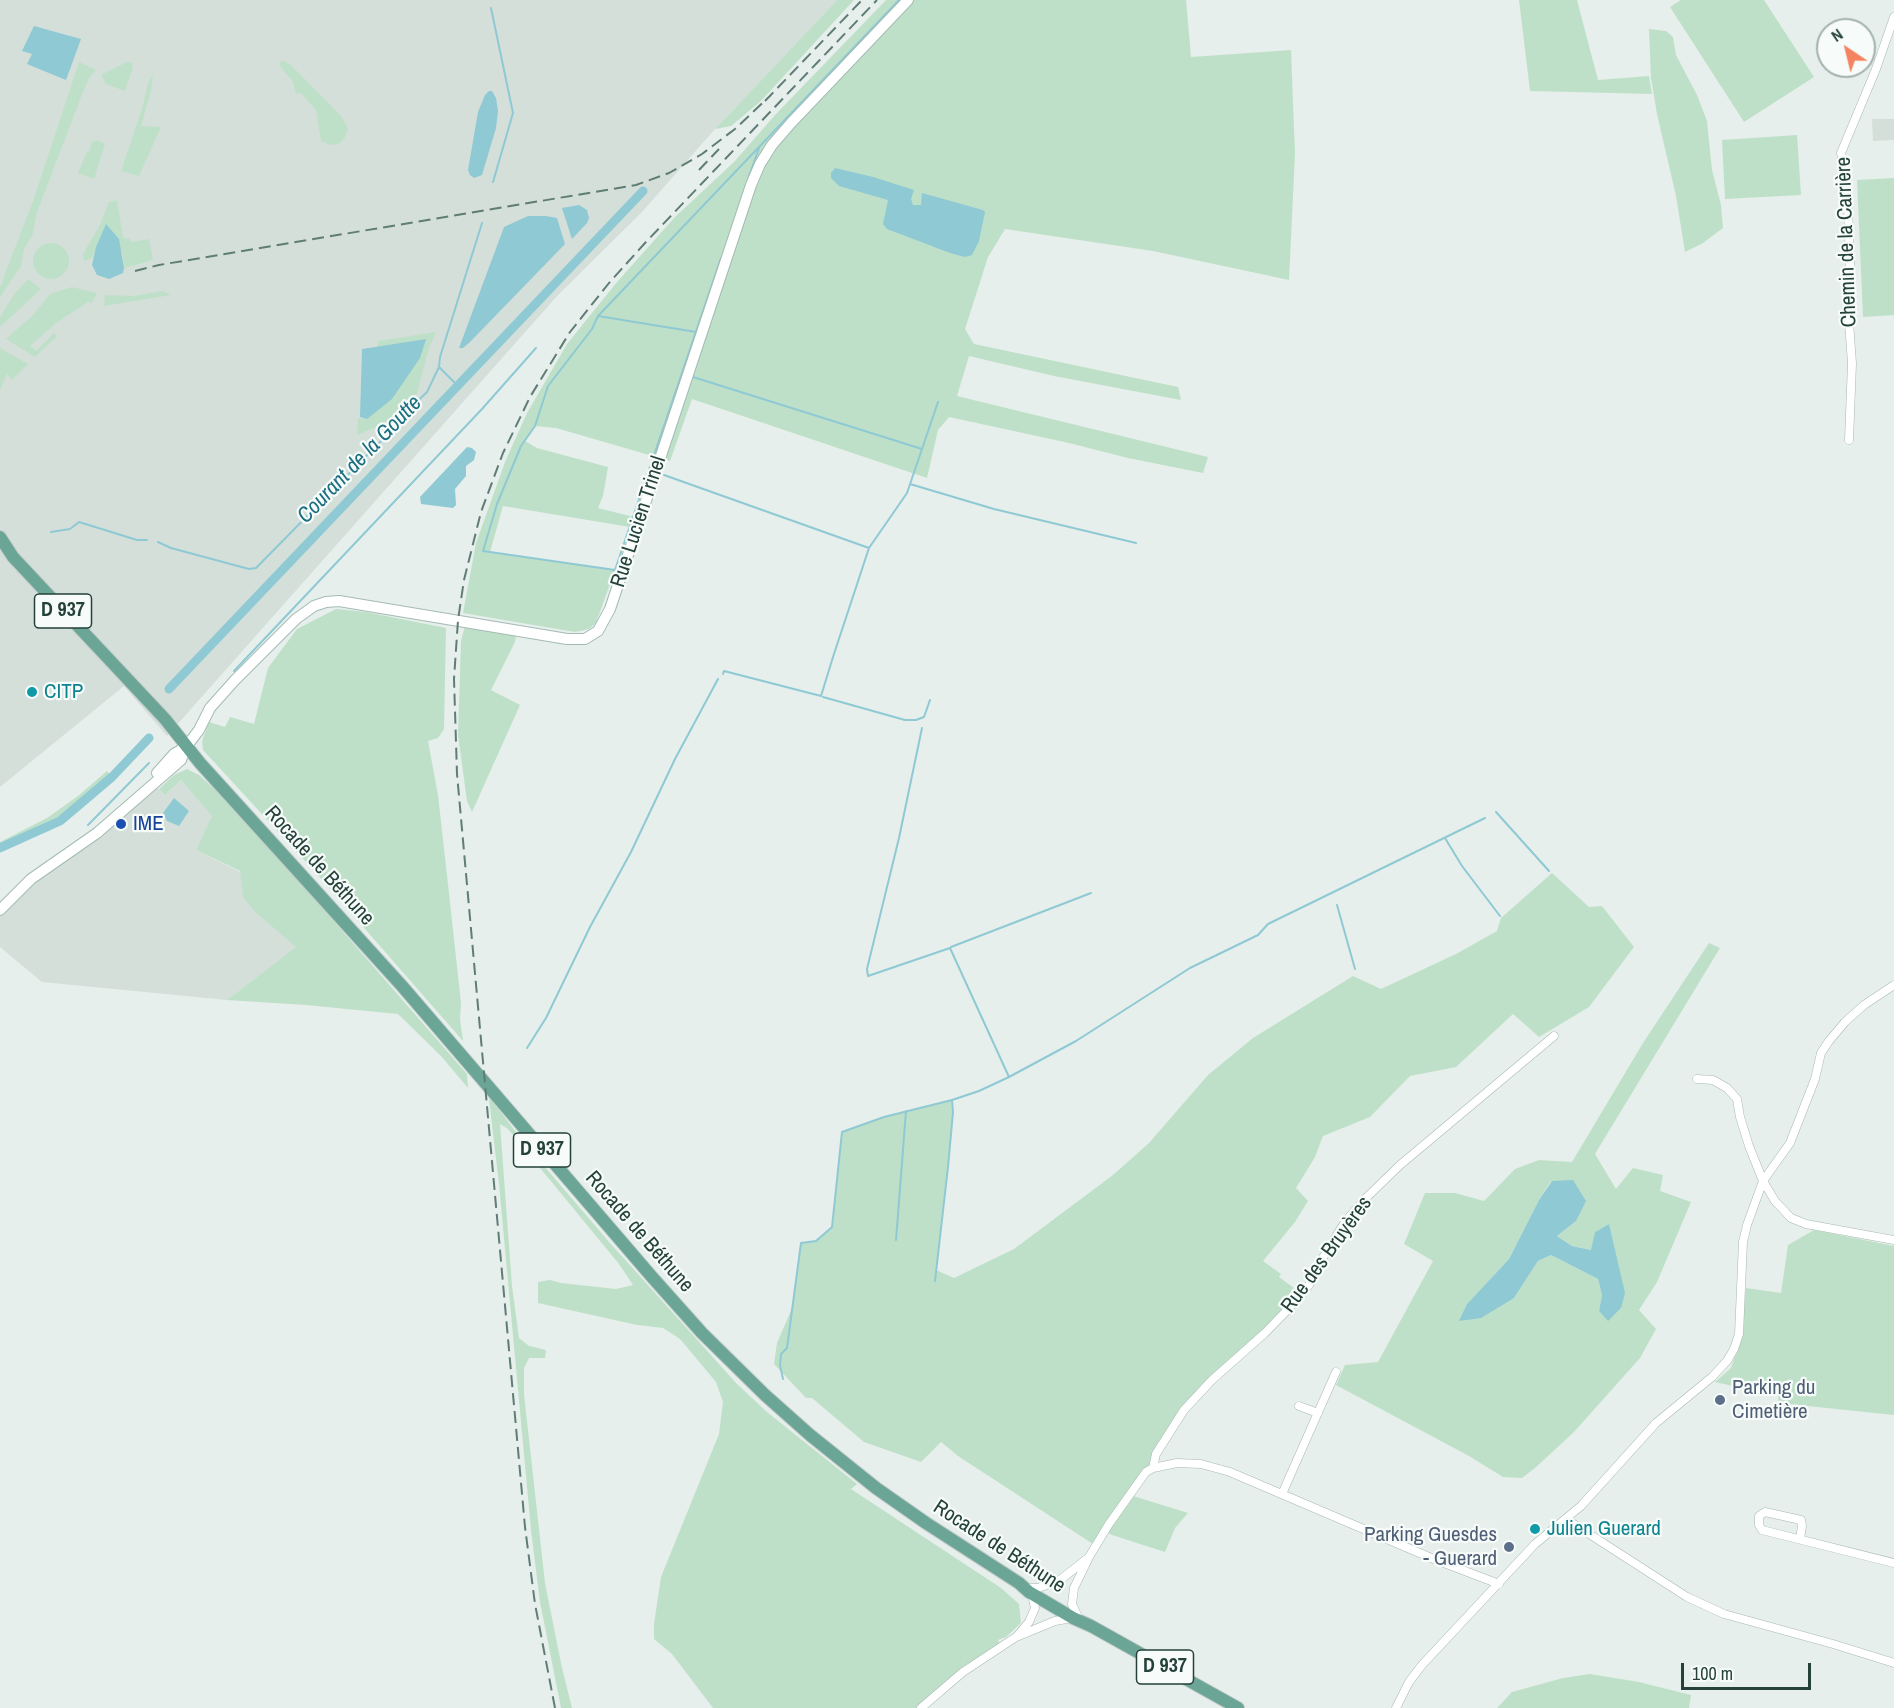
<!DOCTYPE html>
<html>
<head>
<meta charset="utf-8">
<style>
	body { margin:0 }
	#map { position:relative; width:1894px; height:1708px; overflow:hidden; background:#e6efeb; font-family:"Archivo Narrow",sans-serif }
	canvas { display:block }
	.north { position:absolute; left:1816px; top:18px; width:60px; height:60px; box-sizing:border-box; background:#f7fbf9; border:2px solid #a3b1ad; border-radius:50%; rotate:325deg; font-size:16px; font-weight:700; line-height:24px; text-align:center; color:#24423a }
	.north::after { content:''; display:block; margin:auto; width:21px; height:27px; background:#f4845f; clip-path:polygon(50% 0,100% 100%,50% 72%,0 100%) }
	.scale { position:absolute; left:1681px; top:1663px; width:130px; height:27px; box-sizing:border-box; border:3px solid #24423a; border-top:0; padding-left:8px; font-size:18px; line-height:21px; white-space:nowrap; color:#24423a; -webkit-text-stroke:4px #f7fbf9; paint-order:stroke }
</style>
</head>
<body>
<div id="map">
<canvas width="1894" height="1708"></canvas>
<div class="north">N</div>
<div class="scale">100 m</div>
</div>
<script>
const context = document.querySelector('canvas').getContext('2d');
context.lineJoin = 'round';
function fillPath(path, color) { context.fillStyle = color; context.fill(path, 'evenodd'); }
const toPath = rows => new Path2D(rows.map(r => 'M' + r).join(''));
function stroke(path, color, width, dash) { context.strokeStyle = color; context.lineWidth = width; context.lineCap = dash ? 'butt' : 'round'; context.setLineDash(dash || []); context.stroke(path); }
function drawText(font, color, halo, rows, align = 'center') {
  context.font = font + ' "Archivo Narrow",sans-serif'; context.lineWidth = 4.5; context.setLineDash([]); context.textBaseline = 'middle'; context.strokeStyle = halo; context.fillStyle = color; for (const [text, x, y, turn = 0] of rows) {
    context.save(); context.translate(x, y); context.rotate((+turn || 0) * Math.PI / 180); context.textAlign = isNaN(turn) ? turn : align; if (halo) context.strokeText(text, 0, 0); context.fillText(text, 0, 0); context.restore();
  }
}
const built = toPath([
	[0,0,837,0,715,129,642,212,558,295,167,736,124,686,0,787],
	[1872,119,1894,119,1894,140,1873,141],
	[181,780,213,816,196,850,240,872,257,914,297,947,227,1000,42,982,0,947,0,910,154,784,165,795]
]);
const green = toPath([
	[837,0,854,0,761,101,731,126,715,129],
	[886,0,1186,0,1191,57,1291,50,1295,154,1289,280,1153,251,1005,229,988,257,965,329,974,344,1178,387,1181,400,1054,376,969,356,957,396,1208,457,1203,473,1128,458,1069,443,949,417,938,430,927,478,692,399,670,461,556,428,535,426,525,441,537,448,608,467,603,496,598,508,634,517,630,527,503,506,490,552,615,570,596,623,589,629,575,632,463,613,476,543,505,462,527,413,567,344,617,282,675,217,734,162,775,115],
	[1519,0,1577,0,1598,80,1649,76,1652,94,1530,91],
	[1681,0,1764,0,1814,77,1744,122,1670,7],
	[1649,29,1666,31,1673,37,1676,55,1697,95,1707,121,1712,170,1721,205,1723,228,1703,243,1685,252,1676,196,1657,114,1651,78],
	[282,60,291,65,342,117,348,129,344,139,338,144,330,145,321,141,316,110,301,93,296,94,293,82,279,65],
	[79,62,96,70,89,78,81,97,36,215,33,234,24,249,21,266,0,297,0,287,33,201],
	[127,62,131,62,133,67,125,91,106,84,101,75],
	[153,74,151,91,141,126,161,127,139,176,121,171,142,109,148,83],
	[1797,135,1801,195,1725,199,1722,140],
	[96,140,105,144,94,179,78,173,87,152,89,151,92,142],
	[1894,178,1894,315,1863,317,1857,180],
	[117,200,123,238,129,238,131,242,149,239,153,260,124,268,123,254,106,224,92,258,84,261,83,254,100,225,109,202],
	'33 261a18 18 0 1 1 36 0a18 18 0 1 1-36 0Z',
	[28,279,41,289,0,327,0,317,15,293],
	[72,287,97,293,92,303,88,302,56,323,30,346,36,351,54,333,57,336,35,357,6,339,32,316,50,294],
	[163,291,171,295,104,306,105,295,133,296],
	[436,332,429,348,417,393,383,424,357,435,358,418,367,419,425,339,378,347,378,341],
	[0,348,28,364,12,380,7,374,0,390],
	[336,609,366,612,446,628,444,729,438,738,428,741,438,795,448,884,461,1003,460,1019,463,1041,317,874,203,750,202,741,209,722,225,727,230,717,254,724,268,668,297,629],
	[466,622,517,631,515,642,491,690,520,705,472,812,467,801,458,735,461,641],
	[187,769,199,775,220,794,284,864,467,1074,468,1088,441,1056,398,1014,306,1005,227,1000,296,947,257,914,243,897,240,871,196,850,212,816,181,780,165,795,159,789,174,775],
	[107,771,110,774,70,809,48,824,0,847,0,842,47,818,78,796],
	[1552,873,1589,907,1602,906,1634,947,1589,1007,1539,1037,1513,1014,1456,1067,1410,1076,1370,1117,1323,1136,1315,1157,1296,1188,1308,1201,1295,1222,1263,1261,1281,1274,1279,1277,1302,1294,1184,1410,1156,1454,1153,1468,1130,1495,1188,1513,1175,1528,1165,1552,1112,1535,1105,1531,1096,1546,958,1456,941,1442,921,1462,864,1442,812,1398,806,1398,774,1364,777,1343,792,1308,801,1243,816,1241,832,1227,842,1132,884,1117,952,1100,953,1112,948,1167,936,1270,954,1278,1014,1249,1113,1175,1149,1143,1208,1075,1253,1038,1353,976,1381,989,1456,954,1497,931,1501,918],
	[1709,943,1720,948,1595,1154,1616,1189,1633,1168,1663,1175,1660,1191,1691,1202,1657,1282,1639,1310,1656,1329,1640,1358,1574,1432,1535,1468,1522,1478,1503,1477,1469,1456,1336,1385,1345,1365,1378,1362,1433,1261,1404,1244,1425,1193,1455,1193,1484,1201,1515,1169,1539,1160,1572,1162,1643,1043],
	[1551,1181,1576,1221,1557,1236,1572,1246,1592,1250,1595,1232,1609,1224,1621,1308,1608,1320,1599,1311,1602,1295,1598,1279,1551,1255,1538,1261,1514,1298,1460,1321,1467,1304,1509,1259,1539,1200],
	[489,1099,492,1100,521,1139,610,1243,737,1384,767,1412,857,1484,851,1489,1001,1588,1019,1604,1021,1623,1006,1637,998,1640,1001,1646,921,1708,713,1708,672,1654,654,1639,654,1624,661,1577,719,1434,723,1402,716,1382,706,1370,680,1339,663,1328,637,1325,538,1303,538,1282,550,1280,561,1283,616,1289,633,1285,619,1264,550,1180,508,1129,500,1124,512,1286,519,1338,529,1346,546,1350,545,1358,529,1358,524,1368,524,1394,545,1583,562,1668,572,1708,561,1708,540,1602,531,1530,499,1184],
	[1814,1230,1894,1246,1894,1415,1779,1403,1778,1396,1715,1382,1731,1368,1741,1337,1746,1288,1781,1293,1788,1245],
	[1590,1674,1639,1682,1691,1695,1689,1708,1497,1708,1512,1692,1563,1678]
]);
const water = toPath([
	[34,26,81,39,66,80,27,64,32,54,22,51],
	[489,91,492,91,496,98,498,111,496,128,482,175,474,178,470,175,468,170,478,112,485,95],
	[835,168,873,177,914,190,911,199,913,205,921,205,922,193,983,210,985,212,979,241,972,255,965,257,950,253,887,229,883,224,888,200,839,186,831,178,831,173],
	[579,205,587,210,589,218,587,223,572,239,562,208],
	[528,216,546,216,557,218,565,244,469,343,463,348,459,348,504,227],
	[106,224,119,239,124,268,123,273,109,279,97,275,92,265,96,247],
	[426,339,420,358,392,399,367,419,360,417,362,349],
	[467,447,472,448,476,452,474,460,466,466,466,476,455,489,456,505,453,508,421,504,420,497],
	[174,798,189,811,179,826,167,821,163,813],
	[1573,1180,1586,1201,1576,1221,1557,1236,1572,1246,1591,1250,1595,1232,1609,1224,1625,1293,1621,1308,1608,1321,1599,1311,1602,1295,1598,1279,1551,1255,1538,1261,1514,1298,1481,1318,1459,1321,1467,1304,1509,1259,1539,1200,1552,1181]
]);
const stream = toPath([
	[491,8,513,113,493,182],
	[747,182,759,148],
	[721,258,615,570,483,551,497,504,521,446,535,426,548,386,592,329,598,316,899,0],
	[598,316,696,332],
	[693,377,922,449],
	[458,386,439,367,440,357,482,223],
	[664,475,869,548],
	[910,484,994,509,1136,543],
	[51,532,70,529,79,522,137,540,147,540],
	[158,542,171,548,249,569,256,568,383,439,387,431,400,421,406,412,427,392,439,367],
	[234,671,482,409,536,348],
	[723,674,724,671,821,696,833,657,869,548,907,493,938,402],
	[823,697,905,720,916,720,924,717,930,700],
	[1496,812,1549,871],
	[88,825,149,763],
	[1445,838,1462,866,1500,916],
	[1337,905,1355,969],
	[951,947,1091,893],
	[527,1048,546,1018,590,927,631,852,675,759,718,679],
	[1009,1077,1076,1041,1190,968,1258,935,1268,924,1485,818],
	[896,1240,906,1111],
	[935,1281,948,1167,953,1112,952,1100],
	[783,1379,780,1365,781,1354,787,1348,801,1243,816,1241,832,1227,842,1132,884,1117,952,1100,979,1091,1009,1077,950,948,868,976,867,969,899,838,922,728]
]);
const canal = toPath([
	[169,689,643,191],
	[0,848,60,821,112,777,149,738]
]);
const street = toPath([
	[1849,440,1852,363,1848,309,1851,291,1847,179,1841,153,1876,69,1894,17],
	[1697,1079,1713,1080,1727,1088,1737,1099,1740,1117,1749,1146,1763,1181,1775,1201,1791,1218,1806,1224,1894,1240],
	[1299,1406,1318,1413],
	[1153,1468,1156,1454,1184,1410,1212,1380,1265,1333,1296,1301,1309,1285,1322,1259,1345,1222,1366,1198,1400,1165,1554,1036],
	[1282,1494,1336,1372],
	[1566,1519,1687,1597,1724,1614,1833,1644,1894,1663],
	[1800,1539,1802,1526,1801,1520,1765,1512,1759,1516,1759,1525,1762,1530,1894,1563],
	[1031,1588,1038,1588,1060,1580,1088,1558],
	[1077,1615,1072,1604,1074,1588,1089,1557,1109,1524,1146,1472,1153,1468,1177,1463,1201,1464,1230,1472,1436,1560,1499,1584],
	[1018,1635,1029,1622,1035,1608,1033,1599,1030,1593],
	[921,1708,963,1672,1016,1637,1055,1621,1072,1618],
	[1396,1708,1409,1682,1422,1665,1535,1544,1581,1506,1656,1423,1712,1377,1727,1361,1734,1349,1739,1334,1743,1242,1747,1225,1763,1181,1790,1143,1815,1079,1821,1053,1829,1041,1845,1022,1864,1005,1894,985]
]);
const secondary = toPath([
	[157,773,174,754,186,747],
	[0,910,31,879,97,833,181,760,186,747,199,730,210,708,235,680,296,619,314,606,326,602,339,601,567,639,585,639,598,631,610,609,751,185,760,164,772,145,791,123,908,0]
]);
const primary = toPath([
	[0,537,13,557,165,719,200,763,402,986,652,1277,702,1333,765,1395,810,1435,876,1488,926,1523,1019,1583,1029,1592,1073,1618,1091,1626,1238,1708]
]);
const rail = toPath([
	[765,101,862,0],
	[699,170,719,149],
	[135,271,159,265,636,185,669,173,702,154,735,129,771,95],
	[555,1708,535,1604,525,1527,457,774,454,679,458,620,464,580,481,512,503,453,530,397,570,332,609,283,645,243,877,0]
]);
const markers = [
	[32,692,6,"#0f9aa8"],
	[121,824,6,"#1a4fb4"],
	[1720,1400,6,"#5c6f8a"],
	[1535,1529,6,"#0f9aa8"],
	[1509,1547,6,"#5c6f8a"]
];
const shields = [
	[63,611,57],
	[542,1150,57],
	[1165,1667,57]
];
const shieldNames = [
	["D 937",63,611],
	["D 937",542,1150],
	["D 937",1165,1667]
];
const streetNames = [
	["Chemin de la Carrière",1847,242,-92],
	["Rue Lucien Trinel",639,522,-72],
	["Rocade de Béthune",319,866,48],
	["Rocade de Béthune",639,1232,49],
	["Rue des Bruyères",1327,1255,-54],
	["Rocade de Béthune",999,1547,33]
];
const cultureNames = [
	["CITP",44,692],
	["Julien Guerard",1547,1529]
];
const transitNames = [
	["IME",133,824]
];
const serviceNames = [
	["Parking du",1732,1388],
	["Cimetière",1732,1412],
	["Parking Guesdes",1497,1535,"right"],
	["- Guerard",1497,1559,"right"]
];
const waterNames = [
	["Courant de la Goutte",360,460,-46]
];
fillPath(built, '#d4dfda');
fillPath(green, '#bfe0c8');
fillPath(water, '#8ec9d4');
stroke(stream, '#8ec9d4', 2);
stroke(canal, '#8ec9d4', 9);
stroke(street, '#a8b8b2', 9);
stroke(secondary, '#a4bbb3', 12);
stroke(primary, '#c2cac8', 14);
stroke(street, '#fff', 8);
stroke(secondary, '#fff', 10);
stroke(primary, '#6aa596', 12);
stroke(rail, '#5f7d75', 2, [12, 6]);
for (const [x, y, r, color] of markers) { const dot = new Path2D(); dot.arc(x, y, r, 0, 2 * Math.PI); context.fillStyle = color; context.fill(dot); stroke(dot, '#f7fbf9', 2); }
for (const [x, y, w] of shields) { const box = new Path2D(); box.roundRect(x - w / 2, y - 17, w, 34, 4.5); context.fillStyle = '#f7fbf9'; context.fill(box); stroke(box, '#24423a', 1.5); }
drawText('bold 20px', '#24423a', null, shieldNames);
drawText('21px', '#24423a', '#f7fbf9', streetNames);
drawText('21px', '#0d838f', '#f7fbf9', cultureNames, 'left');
drawText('21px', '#164399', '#f7fbf9', transitNames, 'left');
drawText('21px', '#4e5e75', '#f7fbf9', serviceNames, 'left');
drawText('italic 22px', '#1c6f80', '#f7fbf9', waterNames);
</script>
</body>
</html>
